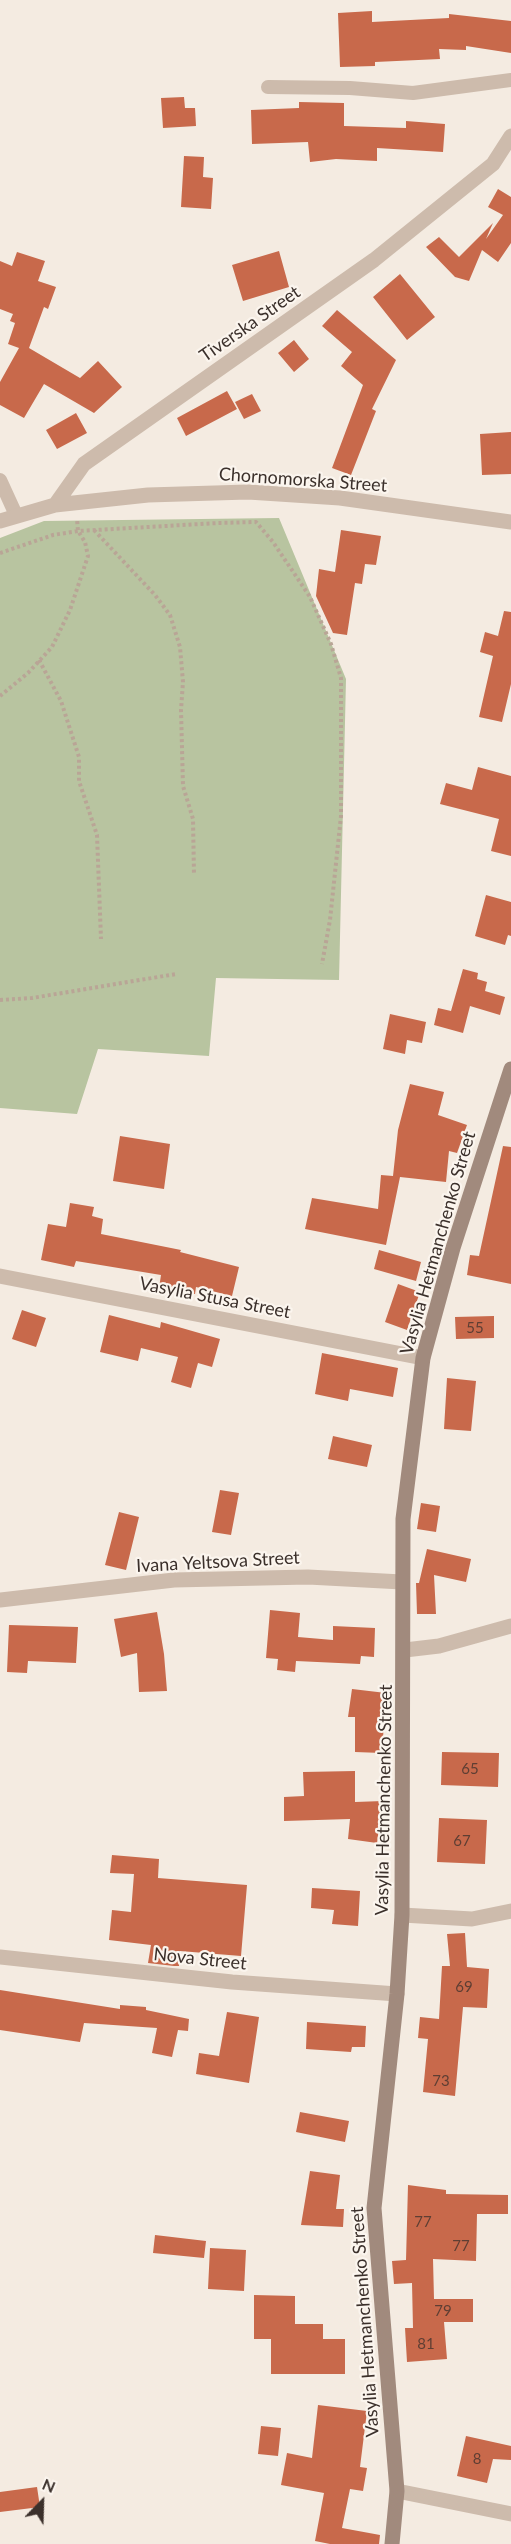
<!DOCTYPE html>
<html>
<head>
<meta charset="utf-8">
<style>
	body { margin:0 }
	#map { position:relative; width:511px; height:2544px; overflow:hidden; background:#f4ebe1; font-family:Lato,sans-serif }
	canvas { display:block }
	.north { position:absolute; left:12px; top:2472px; width:60px; height:60px; -webkit-text-stroke:4px #fbf5ee; paint-order:stroke; rotate:23deg; font-size:16px; font-weight:700; line-height:24px; text-align:center; color:#3b302b }
	.north::after { content:''; display:block; margin:auto; width:21px; height:27px; background:#3b302b; clip-path:polygon(50% 0,100% 100%,50% 72%,0 100%) }
</style>
</head>
<body>
<div id="map">
<canvas width="511" height="2544"></canvas>
<div class="north">N</div>
</div>
<script>
const context = document.querySelector('canvas').getContext('2d');
context.lineJoin = 'round';
function fillPath(path, color) { context.fillStyle = color; context.fill(path, 'evenodd'); }
const toPath = rows => new Path2D(rows.map(r => 'M' + r).join(''));
function stroke(path, color, width, dash) { context.strokeStyle = color; context.lineWidth = width; context.lineCap = dash ? 'butt' : 'round'; context.setLineDash(dash || []); context.stroke(path); }
function drawText(font, color, halo, rows, align = 'center') {
  context.font = font + ' Lato,sans-serif'; context.lineWidth = 4.5; context.setLineDash([]); context.textBaseline = 'middle'; context.strokeStyle = halo; context.fillStyle = color; for (const [text, x, y, turn = 0] of rows) {
    context.save(); context.translate(x, y); context.rotate((+turn || 0) * Math.PI / 180); context.textAlign = isNaN(turn) ? turn : align; if (halo) context.strokeText(text, 0, 0); context.fillText(text, 0, 0); context.restore();
  }
}
const green = toPath([
	[279,518,346,679,339,980,216,978,209,1056,98,1049,77,1114,0,1108,0,538,44,521]
]);
const building = toPath([
	[372,11,372,22,449,18,449,14,511,21,511,53,466,46,466,50,439,49,440,59,375,62,375,66,340,67,338,13],
	[184,97,185,108,195,108,196,126,163,128,161,98],
	[299,102,344,103,344,126,406,128,406,121,445,124,443,152,377,148,377,161,336,159,310,162,308,142,252,144,251,110,299,108],
	[184,156,204,157,203,177,213,178,211,209,181,207],
	[498,189,511,197,511,243,498,262,482,250,469,281,455,277,426,247,439,237,459,257,493,223,486,239,503,215,488,207],
	[279,251,289,287,243,301,232,265],
	[17,252,45,261,38,281,56,287,48,309,44,307,29,348,80,378,98,361,122,387,94,413,44,384,24,418,0,405,0,382,19,348,8,344,15,323,10,321,13,314,0,309,0,261,12,266],
	[400,274,435,317,407,340,373,297],
	[337,310,396,360,372,409,376,411,351,475,332,468,363,385,341,366,352,352,322,326],
	[294,340,309,359,294,372,278,353],
	[227,391,237,409,186,436,177,418],
	[252,394,261,411,244,419,235,402],
	[76,413,87,433,57,449,46,430],
	[511,432,511,474,482,475,480,434],
	[341,530,381,536,376,565,365,564,362,584,355,583,347,635,333,633,316,596,319,569,335,572],
	[504,611,511,612,511,684,502,722,479,717,493,656,480,652,485,632,498,636],
	[478,767,511,776,511,856,491,851,499,819,440,804,446,783,472,790],
	[486,895,511,902,511,936,508,935,505,945,475,936],
	[463,969,478,973,477,979,487,982,485,991,505,997,500,1015,470,1006,463,1033,434,1025,438,1008,451,1011],
	[390,1014,426,1022,422,1043,407,1040,405,1054,383,1049],
	[410,1084,444,1092,438,1115,467,1125,457,1153,449,1151,446,1182,400,1177,386,1245,305,1229,312,1198,378,1209,381,1175,393,1176,398,1130],
	[120,1136,170,1144,164,1189,113,1181],
	[503,1146,511,1147,511,1284,467,1275,470,1255,479,1256],
	[70,1203,94,1207,92,1216,103,1219,101,1234,181,1250,180,1252,239,1267,232,1296,196,1287,195,1294,159,1288,161,1275,76,1261,74,1267,41,1260,48,1224,66,1227],
	[379,1250,421,1262,416,1281,374,1269],
	[398,1284,420,1292,407,1330,385,1322],
	[22,1310,46,1318,36,1347,12,1339],
	[109,1315,160,1328,161,1322,220,1339,212,1367,198,1363,191,1388,171,1382,178,1357,141,1348,138,1361,100,1352],
	[494,1316,494,1338,456,1339,455,1317],
	[322,1353,398,1368,393,1397,350,1389,348,1401,315,1394],
	[447,1378,476,1381,471,1431,444,1429],
	[333,1436,372,1445,367,1467,328,1459],
	[220,1490,239,1493,231,1535,212,1532],
	[421,1503,440,1506,436,1532,417,1529],
	[119,1512,139,1517,126,1570,105,1565],
	[427,1549,471,1559,466,1582,434,1575,436,1614,417,1614,416,1583,419,1583],
	[270,1610,300,1613,298,1637,333,1640,333,1626,375,1628,374,1657,361,1656,360,1664,296,1661,295,1672,277,1670,278,1659,266,1658],
	[157,1612,164,1654,167,1691,139,1692,137,1653,121,1657,114,1619],
	[9,1625,78,1627,76,1663,28,1661,27,1673,7,1672],
	[352,1689,386,1693,382,1753,355,1752,355,1717,348,1717],
	[442,1752,499,1753,498,1787,441,1785],
	[355,1771,355,1802,383,1801,377,1843,348,1839,350,1819,284,1821,284,1797,304,1796,303,1772],
	[439,1818,487,1820,485,1864,437,1862],
	[112,1855,159,1859,158,1878,247,1885,241,1956,180,1951,179,1966,174,1966,148,1963,151,1945,109,1940,112,1910,131,1912,134,1874,110,1873],
	[312,1888,360,1891,358,1926,332,1924,334,1910,311,1908],
	[465,1933,467,1967,489,1969,487,2008,463,2007,455,2096,423,2092,428,2039,418,2038,420,2017,439,2019,442,1966,450,1966,447,1934],
	[0,1990,120,2009,120,2005,146,2007,146,2010,189,2019,188,2031,178,2030,172,2057,152,2053,157,2028,84,2023,80,2042,0,2030],
	[227,2012,259,2017,249,2083,196,2074,199,2053,219,2056],
	[307,2022,366,2026,365,2047,352,2047,351,2052,306,2049],
	[300,2112,349,2121,345,2142,296,2132],
	[310,2171,340,2175,336,2209,344,2209,343,2227,301,2225],
	[408,2185,446,2190,446,2194,508,2195,508,2214,477,2214,476,2261,433,2259,434,2299,473,2299,473,2322,444,2322,447,2359,407,2362,405,2328,413,2328,412,2283,394,2284,392,2261,406,2260],
	[155,2235,206,2241,204,2258,153,2253],
	[210,2248,246,2250,244,2291,208,2289],
	[254,2295,295,2296,295,2324,323,2324,323,2339,345,2339,345,2374,271,2374,271,2339,254,2339],
	[318,2405,367,2411,360,2467,367,2468,363,2491,350,2489,342,2528,380,2535,379,2544,330,2544,315,2541,324,2493,281,2485,287,2453,312,2458],
	[261,2426,281,2428,278,2456,258,2454],
	[466,2436,511,2446,511,2460,493,2459,487,2483,457,2476],
	[37,2487,40,2507,0,2512,0,2492]
]);
const path = toPath([
	[94,530,155,595,170,615,180,647,183,682,181,710,183,786,193,819,194,875],
	[0,553,53,535,78,531,218,523,256,522,273,542,310,597,331,644,341,678,341,816,330,920,322,964],
	[39,660,61,701,79,757,79,781,97,835,101,939],
	[0,696,28,673,52,647,70,610,88,556,85,542,78,531,77,519],
	[0,1000,32,998,176,974]
]);
const lane = toPath([
	[268,87,350,88,413,93,511,80],
	[0,480,16,515]
]);
const street = toPath([
	[55,505,148,495,248,492,340,498,511,522],
	[0,521,55,505,84,464,374,260,493,164,511,136],
	[0,1276,423,1358],
	[0,1600,174,1580,308,1577,402,1582],
	[405,1650,439,1646,511,1626],
	[402,1915,472,1919,511,1911],
	[0,1957,232,1982,397,1994],
	[397,2491,511,2514]
]);
const secondary = toPath([
	[392,2544,397,2491,374,2208,397,1994,402,1915,403,1519,423,1358,453,1248,511,1069]
]);
const numberNames = [
	["55",475,1328],
	["65",470,1769],
	["67",462,1841],
	["69",464,1987],
	["73",441,2081],
	["77",423,2222],
	["77",461,2246],
	["79",443,2311],
	["81",426,2344],
	["8",477,2459]
];
const streetNames = [
	["Tiverska Street",250,324,-35],
	["Chornomorska Street",303,480,4],
	["Vasylia Hetmanchenko Street",438,1243,-74],
	["Vasylia Stusa Street",215,1298,11],
	["Ivana Yeltsova Street",218,1562,-3],
	["Vasylia Hetmanchenko Street",384,1800,-89],
	["Nova Street",200,1959,6],
	["Vasylia Hetmanchenko Street",365,2322,-94]
];
fillPath(green, '#b8c4a0');
fillPath(building, '#c8694b');
stroke(path, '#b9a596', 4, [3, 3]);
stroke(lane, '#cdbbac', 14);
stroke(street, '#cdbbac', 15);
stroke(secondary, '#a18a7d', 15);
drawText('15px', '#5e3e33', null, numberNames);
drawText('18px', '#3b302b', '#fbf5ee', streetNames);
</script>
</body>
</html>
